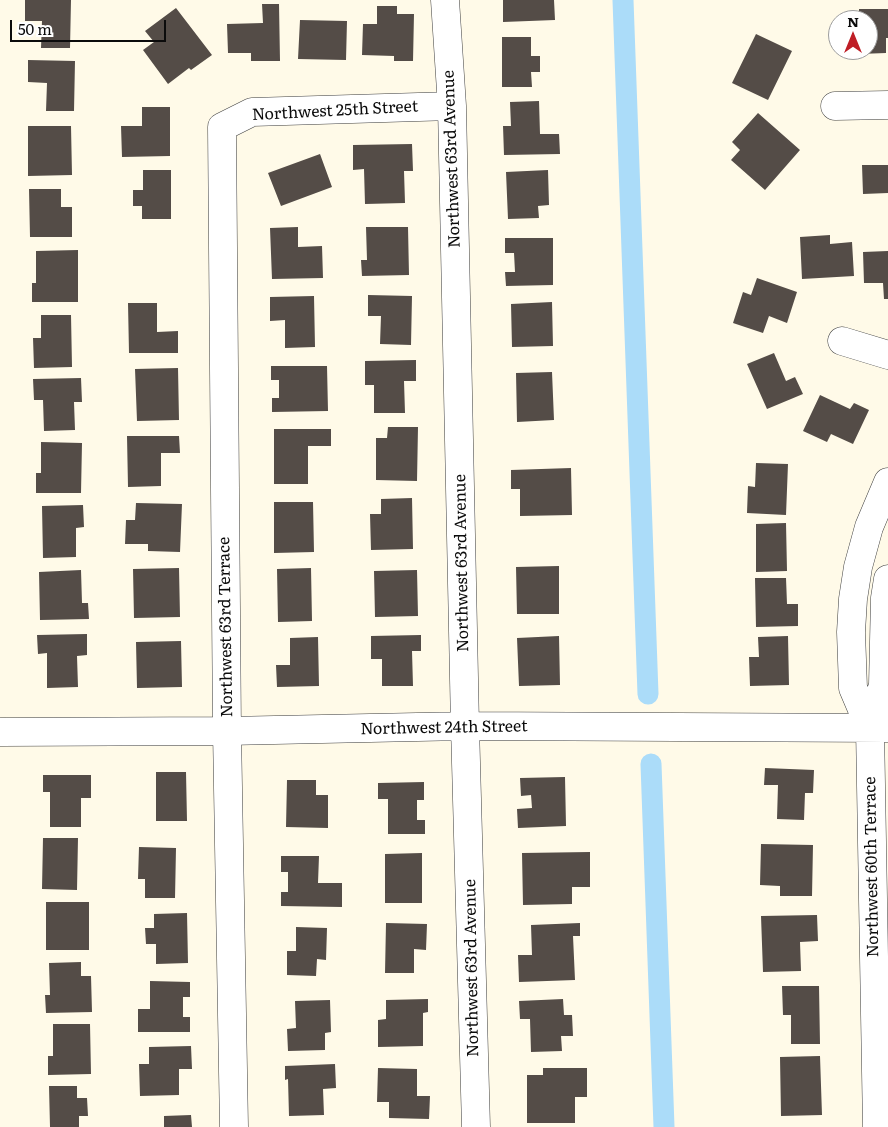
<!DOCTYPE html>
<html>
<head>
<meta charset="utf-8">
<style>
	body { margin:0 }
	#map { position:relative; width:888px; height:1127px; overflow:hidden; background:#fffae8; font-family:Literata,serif }
	canvas { display:block }
	.north { position:absolute; left:828px; top:10px; width:50px; height:50px; box-sizing:border-box; background:#fff; border:1px solid #9d9d9d; border-radius:50%; rotate:0deg; font-size:14px; font-weight:700; line-height:20px; text-align:center; color:#0b0b0b }
	.north::after { content:''; display:block; margin:auto; width:18px; height:22px; background:#bf1e26; clip-path:polygon(50% 0,100% 100%,50% 72%,0 100%) }
	.scale { position:absolute; left:10px; top:20px; width:156px; height:22px; box-sizing:border-box; border:2px solid #0b0b0b; border-top:0; padding-left:6px; font-size:15px; line-height:18px; white-space:nowrap; color:#0b0b0b; -webkit-text-stroke:4px #fff; paint-order:stroke }
</style>
</head>
<body>
<div id="map">
<canvas width="888" height="1127"></canvas>
<div class="north">N</div>
<div class="scale">50 m</div>
</div>
<script>
const context = document.querySelector('canvas').getContext('2d');
context.lineJoin = 'round';
const toPath = rows => new Path2D(rows.map(r => 'M' + r).join(''));
function stroke(path, color, width, dash) { context.strokeStyle = color; context.lineWidth = width; context.lineCap = dash ? 'butt' : 'round'; context.setLineDash(dash || []); context.stroke(path); }
function fillPath(path, color) { context.fillStyle = color; context.fill(path, 'evenodd'); }
function drawText(font, color, halo, rows, align = 'center') {
  context.font = font + ' Literata,serif'; context.lineWidth = 5; context.setLineDash([]); context.textBaseline = 'middle'; context.strokeStyle = halo; context.fillStyle = color; for (const [text, x, y, turn = 0] of rows) {
    context.save(); context.translate(x, y); context.rotate((+turn || 0) * Math.PI / 180); context.textAlign = isNaN(turn) ? turn : align; if (halo) context.strokeText(text, 0, 0); context.fillText(text, 0, 0); context.restore();
  }
}
const canal = toPath([
	[623,0,648,694],
	[651,764,664,1127]
]);
const building = toPath([
	[25,0,71,0,70,48,41,48,42,21,25,21],
	[503,0,554,0,555,20,503,22],
	[262,4,279,4,280,61,251,61,251,53,228,53,227,24,263,23],
	[377,6,397,6,397,14,414,14,413,61,394,61,394,56,362,55,363,24,377,24],
	[176,8,212,55,191,70,189,68,168,84,143,50,154,42,145,31],
	[859,9,888,9,888,38,886,38,886,53,859,54,859,50,868,50,868,20,859,20],
	[300,20,347,21,346,60,298,59],
	[756,34,792,51,768,100,732,83],
	[502,37,531,37,531,56,540,56,540,72,531,72,532,87,502,87],
	[28,60,75,61,74,111,46,111,47,83,28,82],
	[539,101,540,134,559,134,560,154,504,155,503,126,511,126,510,102],
	[142,107,170,107,170,156,122,157,121,126,142,126],
	[758,113,800,150,765,190,731,160,740,150,732,142],
	[28,126,71,126,72,175,28,176],
	[412,144,413,171,404,171,405,203,365,204,364,169,353,170,353,145],
	[320,154,332,187,281,206,268,173],
	[862,165,888,165,888,193,863,194],
	[143,170,171,170,171,219,142,219,142,206,133,206,133,190,143,190],
	[548,170,549,205,538,206,539,218,508,219,506,172],
	[29,189,61,189,61,207,72,207,72,237,30,237],
	[298,227,298,247,322,246,323,278,272,279,270,228],
	[366,227,408,227,409,275,362,276,361,260,367,260],
	[830,235,830,244,852,242,854,276,802,279,800,237],
	[505,238,553,238,553,285,506,286,505,272,515,272,514,253,505,253],
	[78,250,78,302,32,302,32,283,36,283,36,251],
	[888,251,888,299,884,299,883,283,864,283,863,252],
	[757,278,797,292,787,323,769,316,763,333,733,323,743,292,751,295],
	[368,295,412,296,411,345,380,344,381,316,368,316],
	[314,296,315,347,285,348,285,320,270,321,270,297],
	[552,302,553,346,512,347,511,304],
	[128,303,157,303,157,332,178,331,178,353,129,353],
	[41,315,71,315,72,367,34,368,33,338,41,338],
	[774,353,786,381,795,377,803,394,767,409,747,364],
	[416,360,416,381,404,381,405,413,374,413,374,385,365,385,365,361],
	[271,366,327,366,328,411,272,412,272,398,279,398,279,380,271,380],
	[178,368,179,420,137,421,135,369],
	[552,372,554,420,517,422,516,373],
	[81,378,82,402,74,402,75,430,44,431,43,400,34,400,33,379],
	[820,395,850,409,854,403,869,410,853,444,831,434,827,442,803,431],
	[388,427,418,427,417,481,376,480,376,438,387,438],
	[274,429,331,429,331,446,308,446,308,484,274,484],
	[127,436,179,436,180,453,161,453,161,486,128,487],
	[41,442,82,443,81,493,36,493,36,473,41,473],
	[756,463,788,464,786,515,747,513,748,486,755,487],
	[571,468,572,515,520,516,520,489,511,489,511,470],
	[412,498,413,549,371,550,370,514,381,514,381,499],
	[274,502,313,502,314,552,274,553],
	[136,503,182,504,180,552,148,551,148,544,125,544,126,520,135,520],
	[83,505,84,527,76,528,76,557,43,558,42,506],
	[786,523,787,571,756,572,756,524],
	[559,566,559,614,517,614,516,567],
	[179,568,180,617,134,618,133,569],
	[311,568,312,621,278,622,277,569],
	[81,570,82,603,88,603,89,619,40,620,39,572],
	[417,570,418,616,375,617,374,571],
	[755,578,786,578,787,604,798,604,798,626,756,627],
	[87,634,87,655,77,656,78,687,47,688,47,653,38,654,37,635],
	[421,635,421,651,412,651,413,686,382,686,382,659,371,659,371,636],
	[559,636,560,685,519,686,517,638],
	[788,636,789,685,750,686,749,657,759,657,758,637],
	[318,637,319,686,277,687,276,665,290,665,290,638],
	[181,641,182,687,137,688,136,642],
	[765,768,814,770,813,793,805,793,804,820,777,819,778,785,764,785],
	[156,772,186,772,187,821,156,821],
	[43,775,91,775,91,798,81,798,81,827,50,827,50,792,43,792],
	[565,777,566,826,518,828,517,809,532,808,531,795,521,796,520,778],
	[287,780,316,780,316,795,328,795,328,828,286,827],
	[424,782,424,800,417,800,417,820,425,820,425,834,388,834,388,799,378,799,378,783],
	[43,838,78,838,77,890,42,889],
	[761,844,813,845,812,896,780,896,780,886,760,885],
	[139,847,176,848,175,898,145,898,145,879,138,879],
	[590,852,590,887,572,887,572,904,523,905,522,853],
	[422,853,422,903,385,903,385,854],
	[281,856,319,856,318,883,342,883,342,907,281,906,281,892,288,892,288,872,281,872],
	[46,902,89,902,89,950,46,950],
	[187,913,188,963,156,964,156,944,146,944,145,928,154,928,154,914],
	[817,915,818,941,800,942,801,971,763,972,761,916],
	[386,923,427,924,426,950,414,949,414,973,385,973],
	[580,923,580,936,573,936,575,980,519,982,518,955,532,955,531,925],
	[296,927,327,928,326,960,317,959,316,976,287,975,287,951,296,951],
	[81,962,81,976,91,976,92,1012,46,1013,45,995,50,995,49,963],
	[150,981,190,982,190,997,183,997,183,1017,190,1017,190,1032,138,1032,138,1009,150,1009],
	[782,986,819,986,820,1044,791,1044,791,1015,783,1015],
	[428,999,428,1012,423,1013,423,1046,378,1047,378,1020,386,1019,386,1000],
	[563,999,564,1015,572,1015,573,1036,561,1036,562,1051,531,1052,530,1019,520,1019,519,1001],
	[330,1000,331,1032,325,1033,325,1050,288,1051,287,1029,296,1028,295,1001],
	[53,1024,90,1024,91,1074,48,1075,48,1056,53,1056],
	[191,1046,192,1069,179,1069,179,1095,140,1096,139,1064,149,1064,149,1047],
	[820,1056,822,1115,781,1116,780,1057],
	[335,1064,336,1088,323,1089,324,1115,289,1116,288,1079,285,1080,285,1066],
	[378,1068,417,1069,417,1096,430,1096,429,1119,389,1118,389,1102,377,1102],
	[543,1068,587,1068,587,1097,575,1097,575,1123,527,1123,527,1075,543,1075],
	[49,1086,77,1086,77,1098,87,1098,88,1116,79,1116,79,1127,50,1127],
	[191,1115,192,1127,164,1127,164,1116]
]);
const minor = toPath([
	[445,0,452,106,465,726,476,1127],
	[835,106,888,105],
	[842,341,888,355],
	[870,728,853,688,851,632,853,599,858,567,869,527,888,482],
	[0,732,227,731,465,726,888,728],
	[234,1127,227,731,222,127,252,112,452,106],
	[877,1127,870,728,883,685,885,598,888,579]
]);
const streetNames = [
	["Northwest 25th Street",335,111,-3],
	["Northwest 63rd Avenue",452,159,-92],
	["Northwest 63rd Avenue",462,563,-91],
	["Northwest 63rd Terrace",226,627,-91],
	["Northwest 24th Street",444,728,-1],
	["Northwest 60th Terrace",872,867,-91],
	["Northwest 63rd Avenue",472,968,-91]
];
stroke(canal, '#abdcf9', 21);
fillPath(building, '#544c47');
stroke(minor, '#3e3e3e', 29);
stroke(minor, '#fff', 28);
drawText('16px', '#0b0b0b', '#fff', streetNames);
</script>
</body>
</html>
